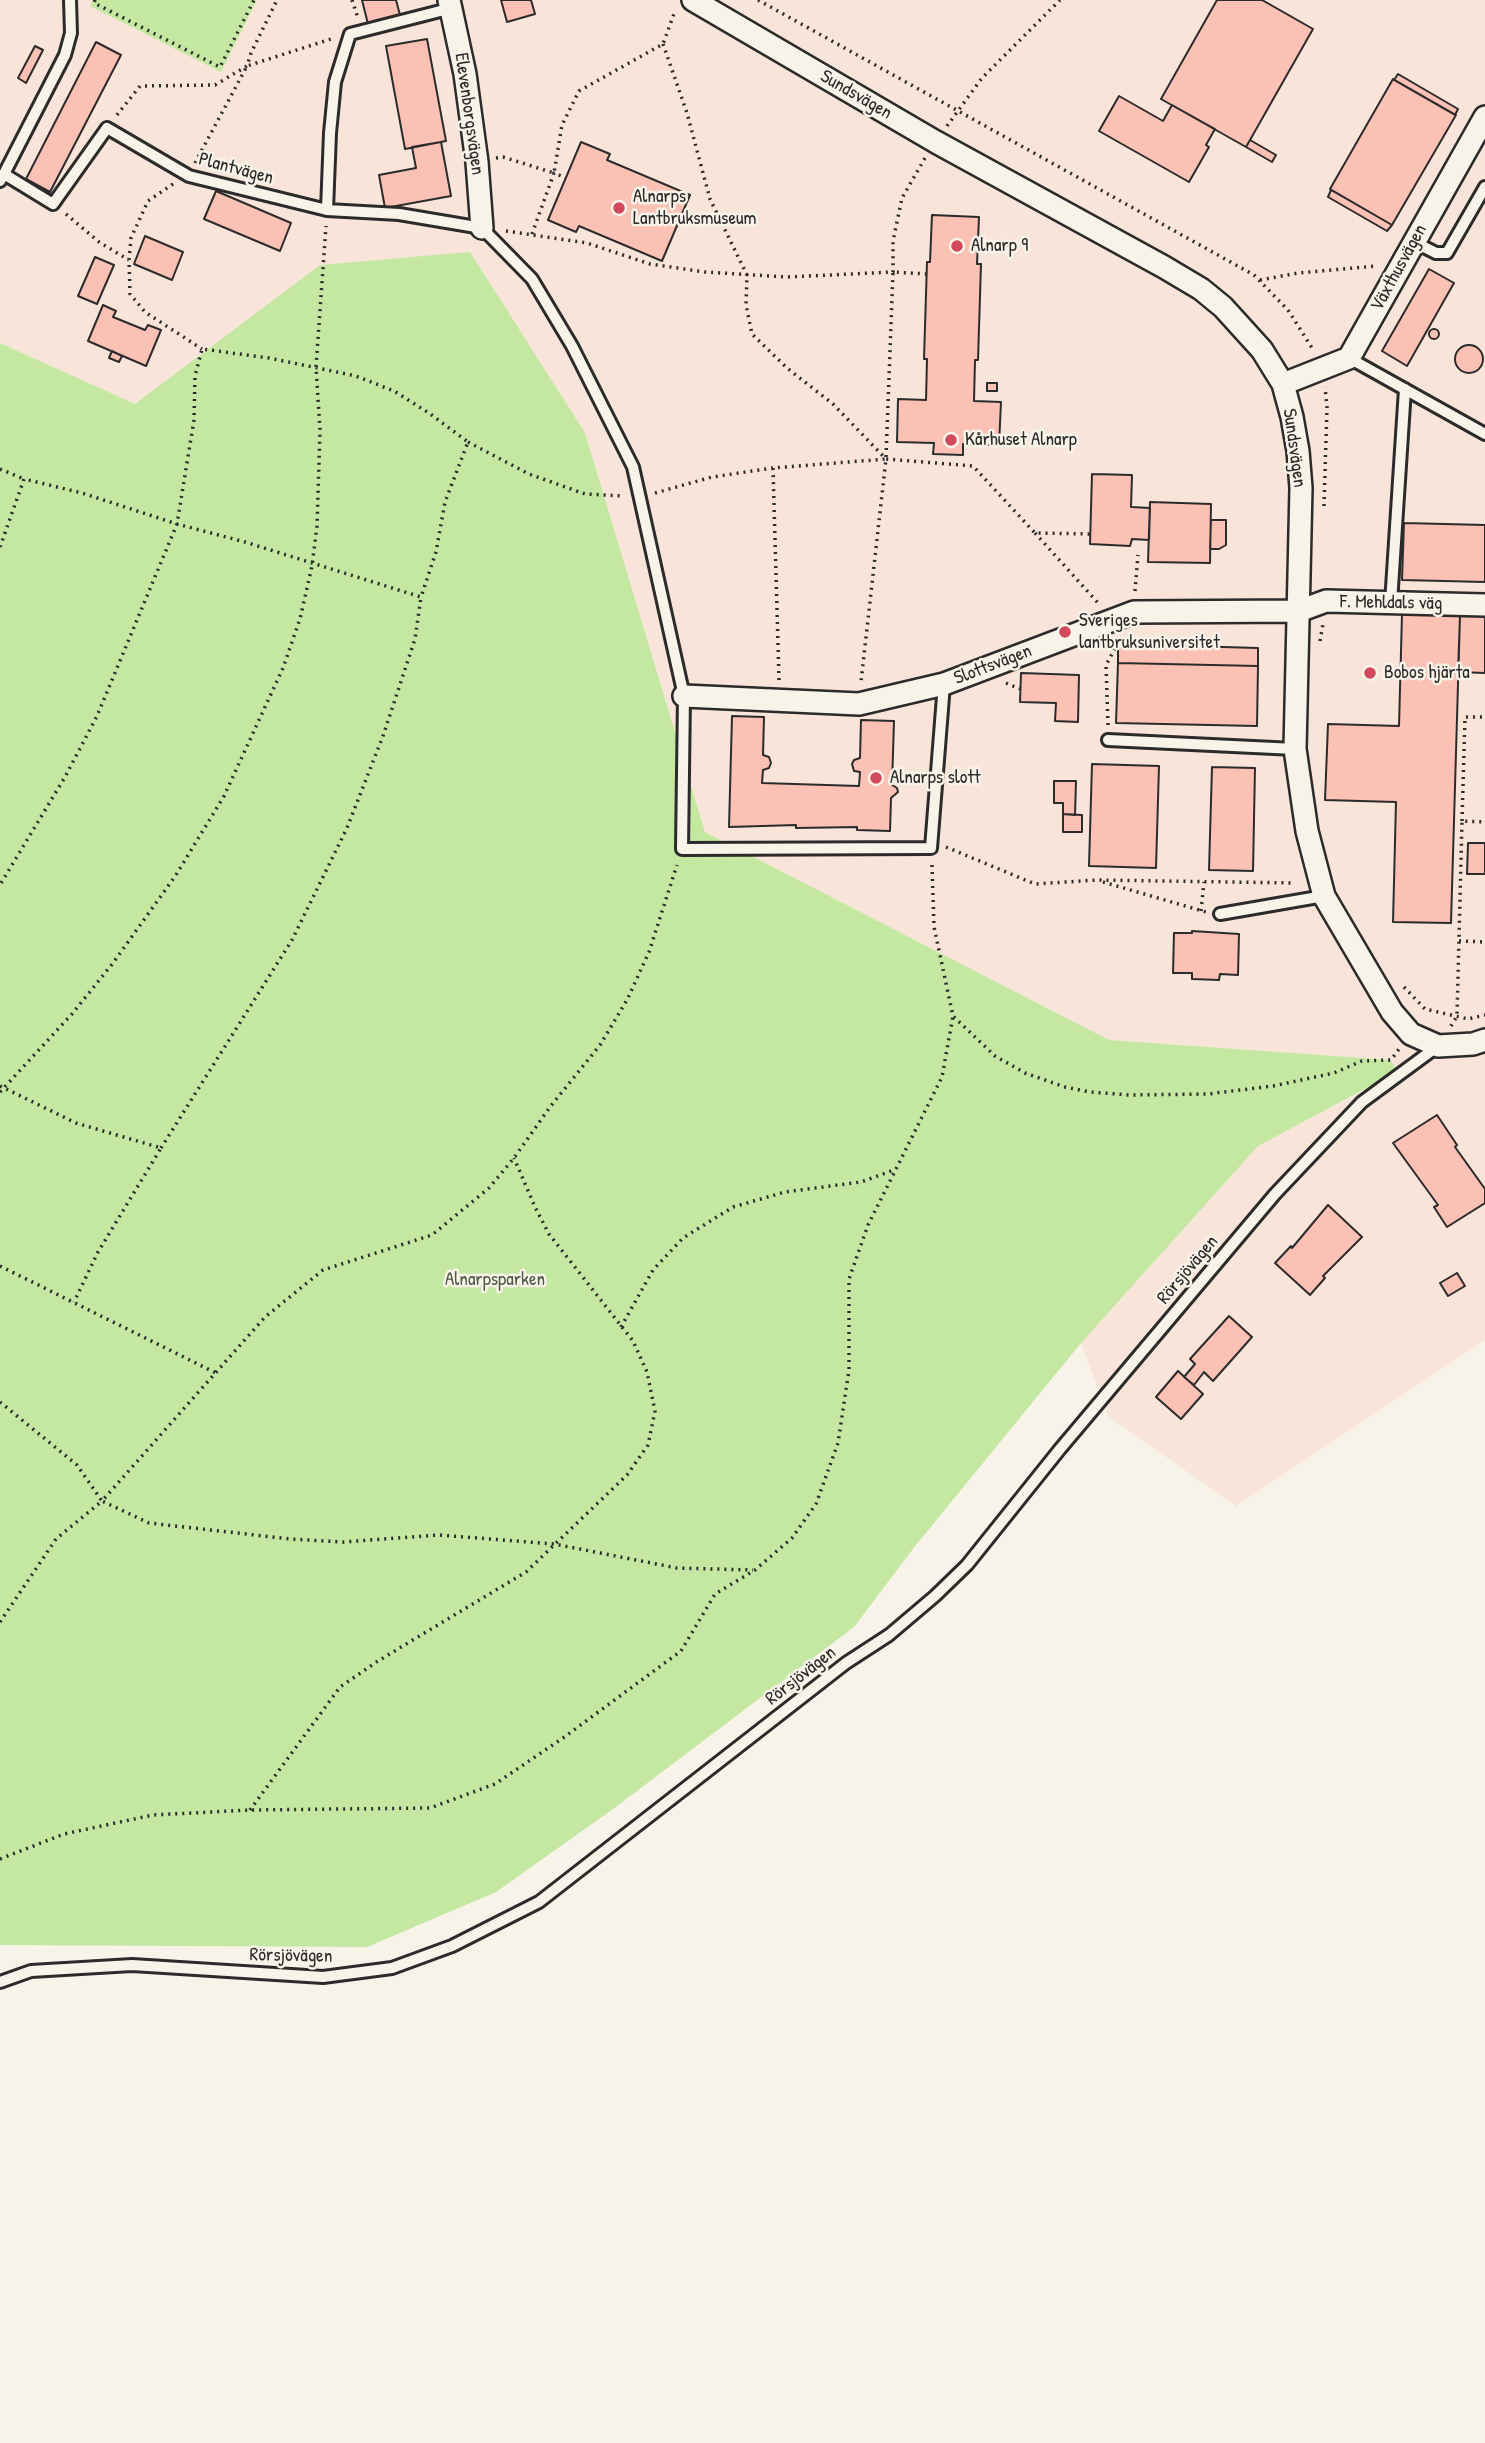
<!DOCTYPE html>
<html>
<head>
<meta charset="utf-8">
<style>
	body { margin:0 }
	canvas { display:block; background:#f7f3e8 }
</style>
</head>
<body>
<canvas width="1485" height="2443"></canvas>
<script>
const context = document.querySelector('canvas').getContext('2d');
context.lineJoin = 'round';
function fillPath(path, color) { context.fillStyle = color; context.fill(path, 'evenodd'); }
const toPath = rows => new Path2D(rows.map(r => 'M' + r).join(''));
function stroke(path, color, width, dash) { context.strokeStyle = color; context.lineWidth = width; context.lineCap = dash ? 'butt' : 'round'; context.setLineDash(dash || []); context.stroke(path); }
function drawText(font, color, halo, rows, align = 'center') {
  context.font = font + ' "Patrick Hand",sans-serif'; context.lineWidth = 5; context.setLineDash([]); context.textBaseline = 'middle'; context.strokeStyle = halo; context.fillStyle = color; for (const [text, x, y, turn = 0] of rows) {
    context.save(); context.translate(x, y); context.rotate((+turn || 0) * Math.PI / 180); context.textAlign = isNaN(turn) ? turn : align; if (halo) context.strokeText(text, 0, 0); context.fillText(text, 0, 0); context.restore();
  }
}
const built = toPath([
	[0,0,1485,0,1485,1340,1236,1506,1109,1417,1081,1343,1258,1146,1397,1073,1391,1060,1109,1040,705,832,585,433,320,265,135,404,0,343]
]);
const green = toPath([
	[93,0,257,0,221,72,90,6],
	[470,252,585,433,705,832,1109,1040,1391,1060,1397,1072,1258,1146,1081,1343,916,1545,854,1627,613,1809,496,1892,367,1947,0,1945,0,343,135,404,320,265]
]);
const building = toPath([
	[362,0,396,0,400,15,368,24,362,0],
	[501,0,531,0,535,14,507,22,501,0],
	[1217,0,1262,0,1313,29,1246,147,1161,99,1217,0],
	[427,39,446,141,405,149,386,46,427,39],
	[96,42,121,55,50,192,26,179,96,42],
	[35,46,43,50,26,83,18,78,35,46],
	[1398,74,1458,109,1455,115,1394,80,1398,74],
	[1393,79,1456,115,1392,225,1330,189,1393,79],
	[1119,96,1163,121,1172,105,1215,129,1206,145,1209,147,1189,182,1099,131,1119,96],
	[1250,140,1276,155,1272,162,1246,147,1250,140],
	[441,142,451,196,385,208,379,175,416,168,412,147,441,142],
	[581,142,610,154,607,160,690,195,662,261,579,226,576,232,548,220,581,142],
	[1331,190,1392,225,1387,231,1328,197,1331,190],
	[216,191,291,223,280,251,204,219,216,191],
	[932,215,979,217,977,264,981,264,978,360,975,360,974,401,1001,402,999,445,963,444,963,455,933,454,934,443,897,442,898,399,926,400,927,359,924,359,927,262,930,262,932,215],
	[145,236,183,252,172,280,134,264,145,236],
	[95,257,114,265,97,304,78,296,95,257],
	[1429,269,1454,283,1407,366,1382,351,1429,269],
	[103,305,116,311,113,317,145,330,148,325,161,330,146,366,88,341,103,305],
	'1429 334a5 5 0 1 1 10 0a5 5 0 1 1-10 0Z',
	'1455 359a14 14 0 1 1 28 0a14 14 0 1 1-28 0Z',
	[112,351,122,356,119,362,109,358,112,351],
	[987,383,997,383,997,391,987,391,987,383],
	[1092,474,1132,475,1131,507,1150,508,1149,540,1132,539,1130,546,1090,544,1092,474],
	[1150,502,1211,504,1210,563,1148,562,1150,502],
	[1211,520,1226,520,1226,545,1219,549,1210,549,1211,520],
	[1404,523,1485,525,1485,582,1402,580,1404,523],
	[1402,614,1460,616,1451,923,1393,922,1396,802,1325,800,1328,724,1399,726,1402,614],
	[1460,616,1485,616,1485,673,1458,672,1460,616],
	[1118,644,1258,648,1258,666,1118,663,1118,644],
	[1118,663,1258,666,1257,726,1116,723,1118,663],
	[1021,673,1079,675,1078,722,1055,721,1056,703,1020,702,1021,673],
	[732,716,764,717,763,755,769,757,771,763,769,768,763,770,762,783,859,786,860,772,854,771,852,764,854,760,860,758,861,720,894,721,892,785,897,788,898,792,891,798,890,831,857,830,857,827,796,828,796,825,729,827,732,716],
	[1092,764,1159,766,1156,868,1089,866,1092,764],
	[1212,767,1255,768,1253,871,1209,870,1212,767],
	[1054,781,1076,781,1075,815,1063,814,1063,803,1054,803,1054,781],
	[1063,814,1082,815,1082,832,1063,832,1063,814],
	[1468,843,1485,843,1485,874,1467,874,1468,843],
	[1192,931,1239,934,1238,975,1220,974,1219,980,1192,979,1192,973,1173,973,1174,933,1192,933,1192,931],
	[1437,1115,1457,1145,1455,1147,1485,1189,1485,1203,1447,1227,1434,1207,1438,1205,1393,1143,1437,1115],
	[1328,1205,1362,1237,1323,1276,1325,1278,1310,1295,1275,1263,1291,1246,1292,1248,1328,1205],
	[1457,1273,1465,1286,1448,1296,1440,1283,1457,1273],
	[1229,1316,1252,1337,1213,1381,1204,1372,1194,1385,1184,1377,1195,1364,1190,1359,1229,1316],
	[1178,1371,1203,1394,1181,1419,1156,1397,1178,1371]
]);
const path = toPath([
	[95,0,94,3,220,67,254,0],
	[352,0,358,18],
	[758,0,1254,275,1288,310,1314,351],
	[663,44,687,113,710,199,747,275,746,305,752,334,787,368,833,404,886,459,973,466,1035,533,1090,534],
	[117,115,140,86,215,85,247,66,251,53,277,0],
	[947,126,982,78,1060,0],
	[496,158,503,157,554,173,562,125,579,91,663,44,675,11],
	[195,163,247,66,331,39],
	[173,184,148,201,131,238,129,260,130,294,145,312,202,349],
	[66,214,99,242,129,260],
	[506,231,587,243,650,264,705,272,787,277,893,272,893,241,902,198,925,158],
	[532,234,554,173,566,178],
	[1260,280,1298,273,1376,266],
	[468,442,529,474,585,494,624,496],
	[886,457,893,272,927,274],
	[0,469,24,479],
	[655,493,712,477,773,468],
	[1324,506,1327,407,1325,387],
	[1035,533,1099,604],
	[0,547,24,479,82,493,177,524,245,542,421,597,436,552,445,502,468,442,429,413,394,391,356,376,269,358,202,349,195,376,194,420,177,524,97,716,65,777,0,885],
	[1135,591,1138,555],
	[1320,641,1323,624],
	[779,680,773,468,886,459,861,682],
	[1006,683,1020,689],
	[1108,725,1106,665,1119,641],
	[1462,821,1465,717,1485,717],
	[946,847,1035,884,1097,880,1295,883],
	[932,865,934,927,953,1016,995,1056,1025,1073,1065,1087,1090,1092,1130,1095,1208,1094,1273,1086,1334,1073,1362,1061,1391,1060,1399,1049],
	[1103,882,1206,912],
	[1201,911,1204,882],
	[1459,941,1485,942],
	[1404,987,1425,1009,1468,1019,1485,1015],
	[1451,1026,1457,1016,1462,821,1485,822],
	[0,1086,76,1123,161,1148,98,1252,74,1302],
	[0,1092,72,1014,113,963,176,875,224,796,283,668,300,619,312,566,317,526,320,430,316,367,326,226],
	[161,1148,292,940,347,828,383,736,415,639,421,597],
	[0,1266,216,1373],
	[621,1327,653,1270,683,1238,733,1207,785,1192,861,1182,894,1170],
	[0,1402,77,1465,102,1501,265,1317,323,1270,432,1235,489,1188,514,1158,550,1107,600,1045,627,1000,649,952,677,865],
	[0,1622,56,1539,102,1501,149,1523,290,1539,343,1542,439,1535,554,1544,677,1568,753,1570],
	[250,1810,340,1687,378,1661,526,1572,627,1475,648,1445,655,1411,647,1372,633,1341,549,1234,535,1207,514,1158],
	[0,1859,64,1834,153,1815,250,1810,430,1808,495,1784,563,1738,681,1651,715,1594,755,1570,792,1538,816,1504,838,1443,849,1370,849,1279,868,1225,942,1077,953,1016]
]);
const service = toPath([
	[4,174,65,55,71,33,70,0],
	[0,181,4,174,53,204,107,128,189,176,327,210,399,214,482,228,532,279,572,346,633,467,684,696,682,849,931,848,944,684],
	[327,210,330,133,335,82,350,34,452,8],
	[1414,242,1436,253,1447,253,1485,187],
	[1349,358,1485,434],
	[1391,603,1405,389],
	[1108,740,1295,749],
	[1220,914,1324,896],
	[0,1982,31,1971,132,1965,323,1977,392,1968,452,1946,539,1902,846,1663,889,1635,935,1596,967,1565,1060,1449,1275,1194,1362,1102,1438,1046]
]);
const minor = toPath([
	[449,0,465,74,477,162,482,228],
	[693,0,936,142,1164,267,1201,289,1223,307,1262,350,1283,384,1292,417,1298,451,1301,488,1295,749,1307,831,1324,896,1392,1012,1411,1034,1438,1046,1473,1044,1485,1040],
	[1283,384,1349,358,1485,117],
	[684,696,859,704,944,684,1134,612,1299,611,1326,601,1485,605]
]);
const markers = [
	[619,208,7,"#d1495b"],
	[957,246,7,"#d1495b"],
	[951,440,7,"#d1495b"],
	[1065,632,7,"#d1495b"],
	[1370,673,7,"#d1495b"],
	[876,778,7,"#d1495b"]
];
const streetNames = [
	["Sundsvägen",856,95,30],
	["Elevenborgsvägen",469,114,82],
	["Plantvägen",236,169,15],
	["Växthusvägen",1399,268,-61],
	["Sundsvägen",1294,448,82],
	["F. Mehldals väg",1391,603,1],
	["Slottsvägen",993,665,-21],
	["Rörsjövägen",1188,1270,-50],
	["Rörsjövägen",801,1676,-38],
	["Rörsjövägen",291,1956,1]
];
const poiNames = [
	["Alnarps",633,197],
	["Lantbruksmuseum",633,219],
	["Alnarp 9",971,246],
	["Kårhuset Alnarp",965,440],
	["Sveriges",1079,621],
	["lantbruksuniversitet",1079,643],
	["Bobos hjärta",1384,673],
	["Alnarps slott",890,778]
];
const parkNames = [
	["Alnarpsparken",495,1280]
];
fillPath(built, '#f8e4d9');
fillPath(green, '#c4e7a1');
fillPath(building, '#fcc1b5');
stroke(building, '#2b2b2b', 2);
stroke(service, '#2b2b2b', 16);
stroke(minor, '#2b2b2b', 26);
stroke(path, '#2b2b2b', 3.5, [2, 5]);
stroke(service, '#f7f3e8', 10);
stroke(minor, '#f7f3e8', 21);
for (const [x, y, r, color] of markers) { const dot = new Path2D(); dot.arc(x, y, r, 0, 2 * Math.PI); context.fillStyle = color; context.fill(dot); stroke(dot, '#f7f3e8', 2.5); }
drawText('19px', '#2b2b2b', '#f7f3e8', streetNames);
drawText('19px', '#2b2b2b', '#f7f3e8', poiNames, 'left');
drawText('19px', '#515a48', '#f7f3e8', parkNames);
</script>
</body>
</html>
